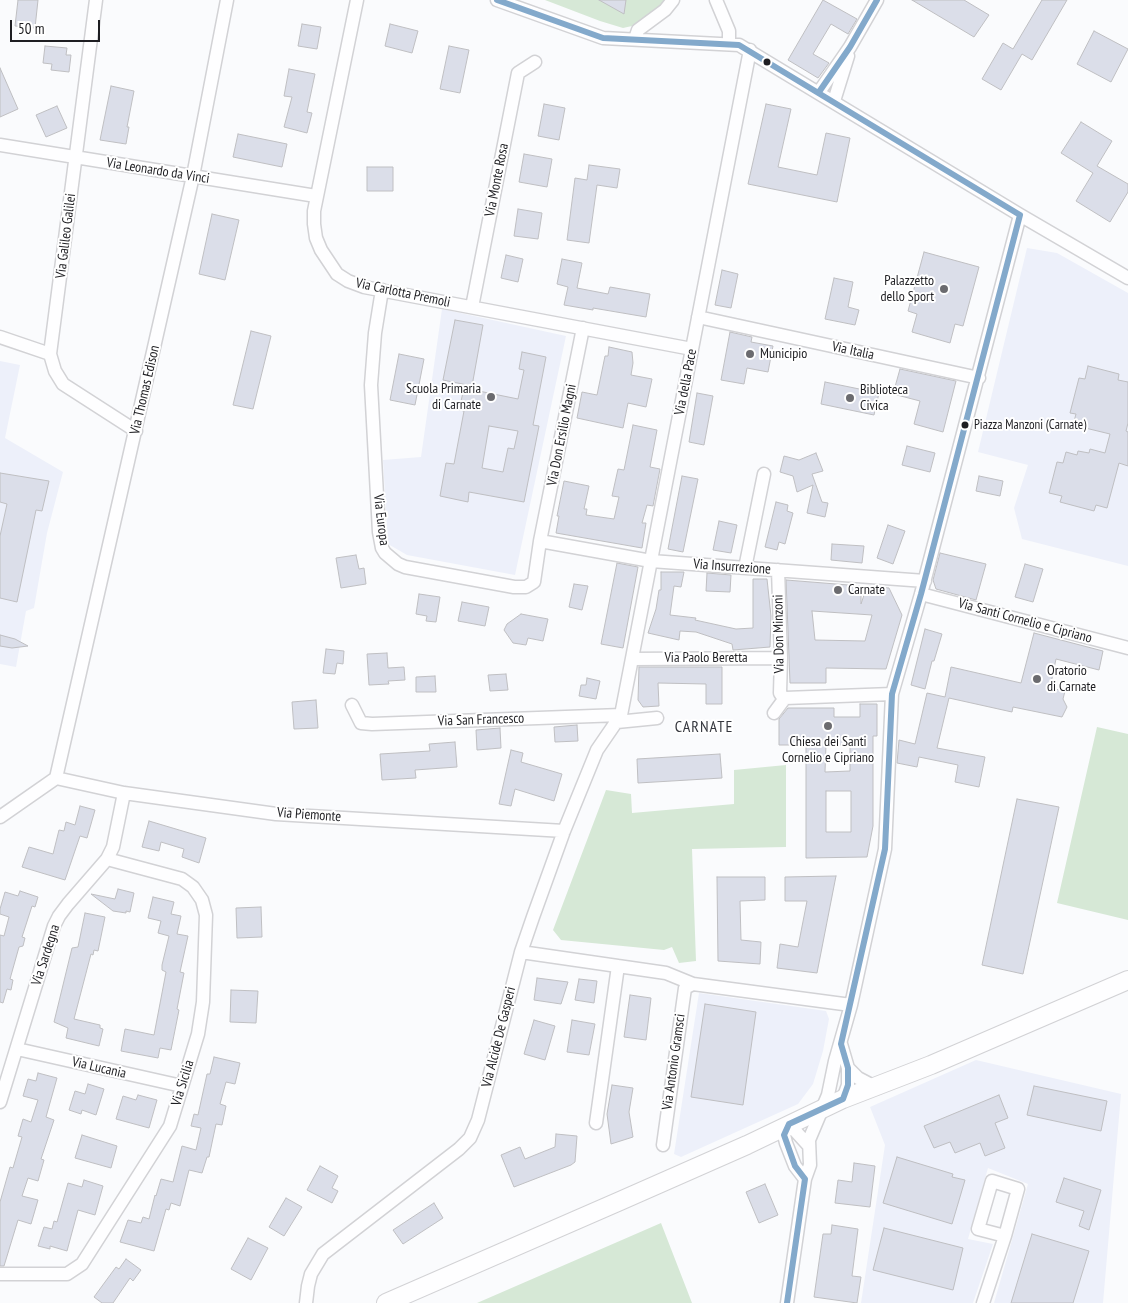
<!DOCTYPE html>
<html>
<head>
<meta charset="utf-8">
<style>
	body { margin:0 }
	#map { position:relative; width:1128px; height:1303px; overflow:hidden; background:#fafbfd; font-family:"PT Sans Narrow",sans-serif }
	canvas { display:block }
	.scale { position:absolute; left:10px; top:20px; width:90px; height:22px; box-sizing:border-box; border:2px solid #1e1e22; border-top:0; padding-left:6px; font-size:15px; line-height:18px; white-space:nowrap; color:#1e1e22; -webkit-text-stroke:4px #fff; paint-order:stroke }
</style>
</head>
<body>
<div id="map">
<canvas width="1128" height="1303"></canvas>
<div class="scale">50 m</div>
</div>
<script>
const context = document.querySelector('canvas').getContext('2d');
context.lineJoin = 'round';
function fillPath(path, color) { context.fillStyle = color; context.fill(path, 'evenodd'); }
const toPath = rows => new Path2D(rows.map(r => 'M' + r).join(''));
function stroke(path, color, width, dash) { context.strokeStyle = color; context.lineWidth = width; context.lineCap = dash ? 'butt' : 'round'; context.setLineDash(dash || []); context.stroke(path); }
function drawText(font, color, halo, rows, align = 'center') {
  context.font = font + ' "PT Sans Narrow",sans-serif'; context.lineWidth = 4; context.setLineDash([]); context.textBaseline = 'middle'; context.strokeStyle = halo; context.fillStyle = color; for (const [text, x, y, turn = 0] of rows) {
    context.save(); context.translate(x, y); context.rotate((+turn || 0) * Math.PI / 180); context.textAlign = isNaN(turn) ? turn : align; if (halo) context.strokeText(text, 0, 0); context.fillText(text, 0, 0); context.restore();
  }
}
const built = toPath([
	[1027,248,1057,253,1128,293,1128,566,1022,539,1014,508,1028,465,978,452],
	[442,309,566,336,515,575,407,555,388,544,383,460,421,457],
	[0,361,20,365,5,438,63,472,47,533,34,608,26,611,16,667,0,664],
	[699,993,826,1011,829,1019,823,1051,813,1084,798,1104,681,1157,674,1154],
	[976,1060,1121,1094,1103,1303,994,1303,1028,1184,988,1168,968,1239,993,1244,973,1303,861,1303,885,1145,870,1107]
]);
const green = toPath([
	[545,0,667,0,645,20,632,26,623,28,600,21],
	[1097,727,1128,734,1128,920,1057,903],
	[786,765,786,847,692,849,696,961,679,963,672,947,664,950,561,940,553,930,606,790,631,794,632,813,734,804,734,770],
	[661,1223,692,1303,477,1303]
]);
const building = toPath([
	[18,0,38,0,35,28,15,26,18,0],
	[599,0,626,0,624,14,599,0],
	[823,0,857,19,848,34,831,24,813,54,829,63,818,78,788,60,823,0],
	[912,0,964,0,989,15,974,37,912,0],
	[1042,0,1067,0,1032,60,1022,54,1001,90,982,79,1003,43,1013,49,1042,0],
	[302,24,321,27,317,49,298,46,302,24],
	[390,24,418,31,412,53,385,46,390,24],
	[1094,31,1128,49,1111,82,1077,64,1094,31],
	[45,46,67,48,66,55,71,55,69,72,51,70,52,64,43,63,45,46],
	[449,46,469,50,460,93,440,89,449,46],
	[0,68,18,109,0,117,0,68],
	[289,69,315,74,307,112,312,113,307,133,284,127,292,97,284,96,289,69],
	[111,86,134,91,127,127,129,127,126,144,100,140,111,86],
	[544,104,565,108,559,140,538,136,544,104],
	[766,104,791,109,778,167,817,175,826,133,850,138,837,202,748,184,766,104],
	[57,106,67,128,46,137,36,115,57,106],
	[1081,122,1112,141,1097,166,1128,184,1128,192,1110,222,1076,201,1093,173,1061,153,1081,122],
	[238,134,287,144,282,167,233,157,238,134],
	[524,154,552,159,547,187,519,182,524,154],
	[589,165,620,169,617,188,597,185,589,243,567,240,575,178,587,180,589,165],
	[367,167,393,167,393,191,367,191,367,167],
	[518,209,542,213,538,239,514,236,518,209],
	[212,214,239,220,225,280,199,274,212,214],
	[924,252,979,267,963,326,955,324,950,343,912,332,917,314,908,311,924,252],
	[506,255,523,259,518,282,501,278,506,255],
	[562,259,582,263,577,288,608,294,610,287,650,294,646,317,593,308,593,310,564,305,568,287,557,284,562,259],
	[722,270,738,274,731,308,715,305,722,270],
	[834,278,853,282,848,307,859,310,855,325,825,319,834,278],
	[455,320,483,325,472,386,443,380,455,320],
	[251,331,271,336,253,409,233,405,251,331],
	[730,332,752,337,751,342,773,346,768,372,747,368,744,384,721,380,730,332],
	[609,347,632,352,633,363,631,375,652,379,646,407,628,403,623,428,577,418,582,392,597,395,605,356,608,356,609,347],
	[522,352,546,357,533,425,539,426,524,502,469,492,468,502,440,496,446,463,454,464,464,411,459,410,464,388,518,399,524,370,519,369,522,352],
	[489,426,518,431,514,449,508,448,503,472,482,468,489,426],
	[399,354,424,359,415,405,390,400,399,354],
	[1088,366,1119,374,1118,380,1128,382,1128,423,1126,431,1128,432,1128,466,1119,463,1107,508,1096,505,1094,511,1060,502,1062,496,1049,493,1057,462,1063,463,1066,452,1077,455,1078,451,1089,453,1090,449,1105,453,1110,434,1073,425,1076,414,1070,413,1079,378,1085,379,1088,366],
	[900,369,956,381,943,432,914,424,920,401,893,394,900,369],
	[825,382,879,393,874,415,821,404,825,382],
	[697,393,713,396,704,445,689,442,697,393],
	[633,425,657,430,650,467,660,469,653,506,647,505,642,523,646,523,642,548,556,533,559,516,557,516,564,481,589,486,584,509,587,509,586,515,614,519,619,497,612,496,618,469,624,470,633,425],
	[907,446,935,453,930,472,902,465,907,446],
	[816,453,823,471,812,474,822,502,828,503,825,517,807,513,813,485,797,492,793,476,780,472,784,456,799,460,816,453],
	[0,473,49,481,42,511,36,510,17,602,0,598,0,536,7,504,0,502,0,473],
	[682,476,698,479,683,552,668,549,682,476],
	[979,476,1003,481,1000,496,976,491,979,476],
	[776,502,788,505,787,511,793,513,785,544,779,542,777,550,765,547,776,502],
	[719,521,737,525,731,553,713,550,719,521],
	[888,525,905,531,893,564,877,558,888,525],
	[832,544,864,546,862,563,831,560,832,544],
	[940,553,986,564,976,600,936,589,933,580,940,553],
	[356,555,359,569,364,568,366,584,341,588,336,558,356,555],
	[617,563,638,567,623,648,601,644,617,563],
	[1025,564,1043,569,1033,602,1015,597,1025,564],
	[661,572,684,572,681,587,674,586,670,615,696,618,695,620,736,629,753,628,753,579,767,579,771,616,770,647,733,650,732,644,696,632,680,631,679,640,648,633,656,609,659,590,661,590,661,572],
	[707,573,731,575,730,592,706,591,707,573],
	[786,580,861,586,861,604,867,586,889,588,902,615,886,669,826,668,826,683,790,683,786,580],
	[812,611,872,615,865,641,815,640,812,611],
	[574,584,588,586,582,610,569,607,574,584],
	[419,594,440,597,436,622,426,621,427,616,416,614,419,594],
	[462,602,489,607,485,626,458,621,462,602],
	[521,614,548,619,543,641,528,638,526,645,513,643,504,630,507,624,521,614],
	[925,629,942,634,934,661,932,661,925,689,911,685,925,629],
	[1034,633,1103,651,1099,670,1056,659,1050,688,1065,691,1063,699,1067,707,1062,717,1013,707,1012,712,949,698,937,748,985,757,979,787,955,782,958,765,919,757,917,767,897,763,899,740,915,744,927,693,945,697,951,667,1021,683,1034,633],
	[0,635,15,639,28,646,12,648,0,646,0,635],
	[326,649,344,651,343,664,337,663,335,674,323,673,326,649],
	[387,653,388,668,404,667,405,680,388,681,389,684,369,685,367,654,387,653],
	[639,667,722,667,722,704,706,704,706,684,658,683,659,706,643,707,638,700,639,667],
	[506,674,508,690,490,691,488,675,506,674],
	[435,676,436,692,416,692,416,677,435,676],
	[587,678,600,681,596,699,579,696,581,685,586,685,587,678],
	[316,700,318,728,294,729,292,702,316,700],
	[860,704,877,704,877,736,873,736,873,826,867,857,806,858,806,745,779,745,779,719,788,708,834,708,834,717,860,717,860,704],
	[826,745,850,745,850,771,825,772,826,745],
	[826,791,851,791,851,832,826,832,826,791],
	[577,725,578,741,555,742,554,727,577,725],
	[500,728,501,748,477,750,476,730,500,728],
	[455,742,457,767,415,770,416,778,382,780,380,754,430,751,429,744,455,742],
	[511,750,523,753,521,762,562,774,554,801,515,789,511,806,499,804,511,750],
	[720,754,722,778,638,783,637,759,720,754],
	[1017,799,1059,807,1023,974,982,965,1017,799],
	[80,806,95,810,87,838,80,836,65,880,22,867,29,847,53,854,59,830,64,831,66,822,75,825,80,806],
	[149,821,206,838,199,863,182,857,184,849,161,842,159,851,142,847,149,821],
	[836,876,817,973,777,968,780,944,798,947,807,901,785,901,785,877,836,876],
	[717,877,765,877,765,900,740,901,741,940,761,942,760,964,718,961,717,877],
	[118,889,134,893,130,912,126,911,126,913,113,911,91,894,115,899,118,889],
	[20,891,38,897,35,907,32,906,22,937,25,938,23,946,19,947,10,979,13,980,11,990,7,989,3,1003,0,1002,0,935,4,936,9,917,0,914,0,909,5,892,18,896,20,891],
	[153,897,174,902,171,914,181,916,177,934,188,936,180,972,184,973,177,1009,179,1010,171,1050,160,1048,158,1058,121,1051,125,1029,154,1035,166,972,162,970,162,965,169,936,158,933,161,921,148,918,153,897],
	[261,907,262,937,237,938,236,908,261,907],
	[85,913,105,917,98,951,94,950,93,955,91,954,74,1019,100,1025,100,1028,103,1029,99,1046,66,1038,68,1028,54,1022,72,948,78,947,85,913],
	[537,978,568,982,561,1004,534,1000,537,978],
	[579,979,597,981,594,1003,575,1000,579,979],
	[231,990,258,991,256,1023,230,1022,231,990],
	[630,995,651,998,646,1040,624,1037,630,995],
	[705,1004,756,1012,743,1105,691,1097,705,1004],
	[534,1020,555,1026,545,1060,524,1054,534,1020],
	[572,1020,595,1024,589,1055,567,1052,572,1020],
	[214,1057,240,1063,235,1084,226,1082,220,1104,226,1106,222,1125,216,1124,209,1157,207,1157,202,1173,189,1170,180,1206,171,1203,169,1210,166,1209,154,1251,120,1242,128,1220,141,1223,143,1217,149,1219,155,1195,156,1196,161,1179,173,1182,182,1146,196,1150,201,1128,191,1126,194,1114,198,1115,207,1074,210,1074,214,1057],
	[38,1073,57,1078,46,1117,54,1120,41,1159,44,1160,38,1181,28,1178,22,1196,38,1200,31,1224,18,1220,4,1266,0,1266,0,1202,10,1167,13,1168,22,1137,18,1136,23,1119,31,1122,38,1100,23,1096,28,1079,36,1081,38,1073],
	[88,1084,104,1089,96,1115,82,1110,81,1114,69,1110,75,1091,85,1094,88,1084],
	[612,1085,633,1088,629,1112,633,1137,611,1144,607,1114,612,1085],
	[1034,1086,1107,1101,1101,1131,1027,1115,1034,1086],
	[138,1095,157,1100,149,1128,116,1119,123,1096,136,1100,138,1095],
	[999,1095,1008,1118,995,1123,1005,1148,985,1156,980,1143,955,1153,950,1142,934,1148,924,1126,999,1095],
	[556,1134,577,1136,575,1162,571,1165,514,1187,501,1155,520,1147,525,1159,555,1147,556,1134],
	[82,1135,117,1146,111,1168,75,1158,82,1135],
	[897,1157,953,1174,952,1177,965,1180,952,1224,883,1203,897,1157],
	[854,1163,875,1166,870,1207,835,1203,838,1180,852,1182,854,1163],
	[320,1166,338,1176,332,1188,338,1191,332,1203,307,1190,320,1166],
	[1064,1178,1101,1190,1089,1230,1079,1226,1084,1211,1056,1202,1064,1178],
	[84,1180,103,1186,95,1215,78,1210,67,1251,50,1246,50,1249,38,1246,44,1227,52,1229,54,1221,57,1222,68,1183,82,1187,84,1180],
	[765,1184,778,1215,759,1223,746,1192,765,1184],
	[286,1198,302,1207,284,1236,269,1227,286,1198],
	[434,1203,443,1218,403,1244,393,1230,434,1203],
	[832,1225,858,1229,852,1276,861,1277,857,1303,814,1297,823,1234,831,1234,832,1225],
	[884,1228,963,1248,953,1290,873,1270,884,1228],
	[1032,1234,1089,1251,1073,1303,1011,1303,1032,1234],
	[248,1238,268,1248,251,1280,231,1269,248,1238],
	[126,1259,141,1270,133,1281,130,1278,113,1303,102,1303,94,1297,116,1267,119,1269,126,1259]
]);
const street = toPath([
	[96,0,50,354,55,371,63,384,136,431],
	[357,0,314,211,314,224,316,238,321,250,337,274,348,281,364,287,692,349],
	[497,0,603,38,739,45,1020,215,1128,278],
	[716,0,729,31,729,43],
	[635,39,638,30,665,10,673,0],
	[819,92,850,47,877,0],
	[834,101,848,56],
	[0,145,316,196],
	[382,290,375,333,371,385,379,532,382,548,385,553,398,564,405,567,514,587,526,587,534,582,540,541,583,328],
	[472,307,518,73,535,62],
	[698,317,979,378],
	[0,337,50,354],
	[540,541,651,561,925,581],
	[745,568,764,474],
	[778,570,781,658,780,693,782,696,785,698,892,694],
	[921,594,1128,648],
	[632,659,781,658],
	[352,705,361,723,372,724,621,715],
	[774,713,785,698],
	[617,722,657,718],
	[56,778,193,176,227,0],
	[56,778,124,793,276,814,564,831],
	[0,817,56,778],
	[521,952,666,973,693,984],
	[841,1044,848,1068,848,1085,843,1099],
	[17,1049,182,1086],
	[848,1068,858,1078,877,1088],
	[0,1102,54,926,59,916,68,904,107,859,113,847,124,793],
	[596,1123,618,966],
	[663,1145,685,988,693,984,851,1005],
	[805,1179,795,1166,786,1143,784,1135,789,1124,809,1146],
	[0,1274,67,1274,82,1264,170,1126,198,1034,203,1002,206,915,202,900,193,887,182,879,107,859],
	[306,1303,308,1286,311,1274,323,1254,459,1149,470,1138,478,1120,521,952,533,917,564,831,597,750,621,715,750,50],
	[787,1303,805,1179,810,1165,809,1140,828,1095,835,1061,851,1005,885,849,892,694,921,594,1020,215],
	[983,1303,1005,1236,1018,1189,992,1181,978,1229,1005,1236]
]);
const secondary = toPath([
	[386,1303,620,1201,747,1145,843,1099,931,1065,1128,980]
]);
const bus1 = toPath([
	[497,0,603,38,739,45,1020,215],
	[819,92,850,47,877,0],
	[787,1303,805,1179,795,1166,784,1135,789,1124,843,1099,848,1085,848,1068,841,1044,885,849,892,694,921,594,1020,215]
]);
const markers = [
	[767,62,4.5,"#1e1e22"],
	[944,289,5,"#6b6b6f"],
	[750,354,5,"#6b6b6f"],
	[491,397,5,"#6b6b6f"],
	[850,398,5,"#6b6b6f"],
	[965,425,4.5,"#1e1e22"],
	[838,590,5,"#6b6b6f"],
	[1037,679,5,"#6b6b6f"],
	[828,726,5,"#6b6b6f"]
];
const busNames = [
	["Piazza Manzoni (Carnate)",974,425]
];
const streetNames = [
	["Via Leonardo da Vinci",158,171,9],
	["Via Monte Rosa",497,180,-79],
	["Via Galileo Galilei",66,236,-83],
	["Via Carlotta Premoli",403,293,12],
	["Via Italia",853,351,12],
	["Via della Pace",686,382,-79],
	["Via Thomas Edison",145,390,-77],
	["Via Don Ersilio Magni",562,435,-79],
	["Via Europa",381,520,83],
	["Via Insurrezione",732,567,4],
	["Via Santi Cornelio e Cipriano",1025,621,15],
	["Via Don Minzoni",779,634,-91],
	["Via Paolo Beretta",706,658],
	["Via San Francesco",481,720,-2],
	["Via Piemonte",309,815,4],
	["Via Sardegna",46,955,-72],
	["Via Alcide De Gasperi",499,1037,-76],
	["Via Antonio Gramsci",674,1062,-82],
	["Via Lucania",99,1068,13],
	["Via Sicilia",183,1083,-73]
];
const poiNames = [
	["Palazzetto",934,281,"right"],
	["dello Sport",934,297,"right"],
	["Municipio",760,354],
	["Scuola Primaria",481,389,"right"],
	["di Carnate",481,405,"right"],
	["Biblioteca",860,390],
	["Civica",860,406],
	["Carnate",848,590],
	["Oratorio",1047,671],
	["di Carnate",1047,687],
	["Chiesa dei Santi",828,742,"center"],
	["Cornelio e Cipriano",828,758,"center"]
];
const quarterNames = [
	["CARNATE",704,727]
];
fillPath(built, '#edf0fa');
fillPath(green, '#d6e8d6');
fillPath(building, '#dbdee9');
stroke(building, '#bfbfc2', 1);
stroke(street, '#d2d2d5', 15);
stroke(secondary, '#d2d2d5', 20);
stroke(street, '#fefeff', 12);
stroke(secondary, '#fefeff', 18);
stroke(bus1, '#83a9cb', 6);
for (const [x, y, r, color] of markers) { const dot = new Path2D(); dot.arc(x, y, r, 0, 2 * Math.PI); context.fillStyle = color; context.fill(dot); stroke(dot, '#fff', 2); }
drawText('13px', '#1e1e22', '#fff', busNames, 'left');
drawText('14px', '#1e1e22', '#fff', streetNames);
drawText('14px', '#1e1e22', '#fff', poiNames, 'left');
context.letterSpacing = '1px';
drawText('16px', '#35373e', '#fff', quarterNames);
context.letterSpacing = '0px';
</script>
</body>
</html>
